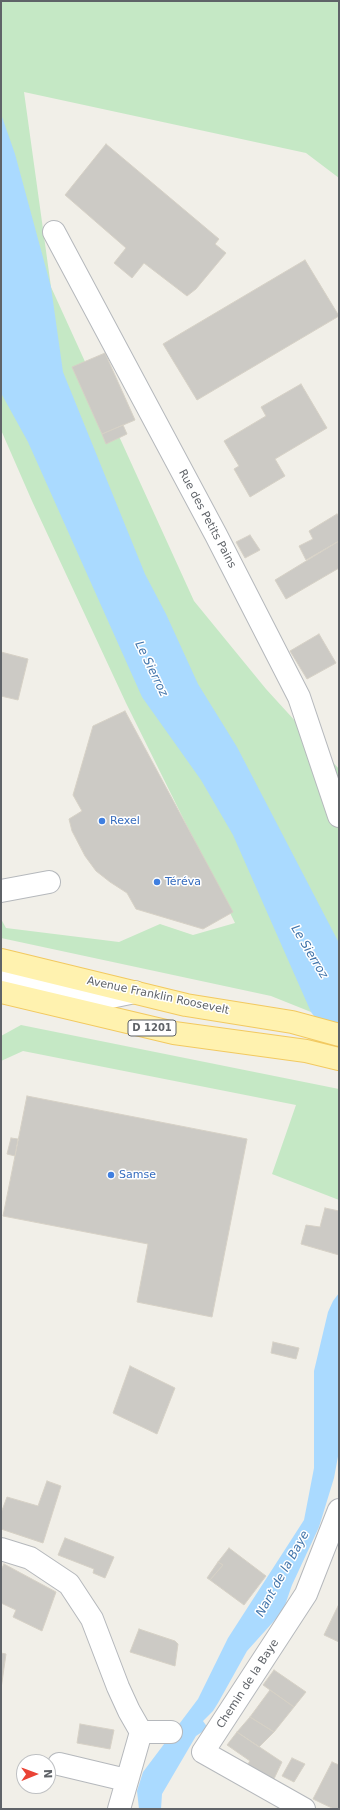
<!DOCTYPE html>
<html>
<head>
<meta charset="utf-8">
<style>
	body { margin:0 }
	#map { position:relative; width:340px; height:1810px; overflow:hidden; background:#f1efe8; font-family:"DejaVu Sans",sans-serif }
	canvas { display:block }
	.frame { position:absolute; inset:0; border:2px solid #5f6368; pointer-events:none }
	.north { position:absolute; left:16px; top:1754px; width:40px; height:40px; box-sizing:border-box; background:#fff; border:1px solid #bfc1c3; border-radius:50%; rotate:89deg; font-size:11px; font-weight:700; line-height:16px; text-align:center; color:#5f6368 }
	.north::after { content:''; display:block; margin:auto; width:14px; height:18px; background:#ea4335; clip-path:polygon(50% 0,100% 100%,50% 72%,0 100%) }
</style>
</head>
<body>
<div id="map">
<canvas width="340" height="1810"></canvas>
<div class="frame"></div>
<div class="north">N</div>
</div>
<script>
const context = document.querySelector('canvas').getContext('2d');
context.lineJoin = 'round';
function fillPath(path, color) { context.fillStyle = color; context.fill(path, 'evenodd'); }
const toPath = rows => new Path2D(rows.map(r => 'M' + r).join(''));
function stroke(path, color, width, dash) { context.strokeStyle = color; context.lineWidth = width; context.lineCap = dash ? 'butt' : 'round'; context.setLineDash(dash || []); context.stroke(path); }
function drawText(font, color, halo, rows, align = 'center') {
  context.font = font + ' "DejaVu Sans",sans-serif'; context.lineWidth = 3; context.setLineDash([]); context.textBaseline = 'middle'; context.strokeStyle = halo; context.fillStyle = color; for (const [text, x, y, turn = 0] of rows) {
    context.save(); context.translate(x, y); context.rotate((+turn || 0) * Math.PI / 180); context.textAlign = isNaN(turn) ? turn : align; if (halo) context.strokeText(text, 0, 0); context.fillText(text, 0, 0); context.restore();
  }
}
const green = toPath([
	[1,1,339,1,339,178,306,153,24,92,51,287,194,601,266,689,339,769,339,1020,311,1012,271,996,1,938,1,919,6,928,119,942,160,924,193,935,235,923,126,703,32,501,1,430],
	[21,1025,339,1089,339,1200,272,1174,296,1105,23,1051,1,1061,1,1036]
]);
const water = toPath([
	[1,114,15,154,51,287,63,372,145,574,166,614,198,684,237,747,339,943,339,1051,311,1012,233,835,201,780,142,697,28,442,1,393],
	[339,1293,339,1451,334,1478,319,1527,292,1585,283,1611,247,1651,218,1703,213,1711,203,1721,208,1728,196,1736,162,1794,161,1809,139,1809,137,1791,143,1772,198,1699,228,1638,304,1520,314,1468,314,1371,328,1312,333,1301]
]);
const building = toPath([
	[106,144,219,239,215,244,226,253,196,289,187,296,144,263,132,278,114,263,126,248,65,195,106,144],
	[305,260,339,316,197,400,163,344,305,260],
	[105,353,135,420,102,434,72,367,105,353],
	[301,384,327,428,275,459,285,476,250,497,234,469,239,466,224,441,266,416,261,407,301,384],
	[123,425,127,434,106,444,102,434,123,425],
	[337,514,339,517,339,541,306,560,299,546,313,539,309,531,337,514],
	[250,535,260,550,245,558,236,542,250,535],
	[339,541,339,568,286,599,275,580,339,541],
	[319,634,336,663,307,679,290,651,319,634],
	[1,652,28,659,18,700,1,696,1,652],
	[125,711,233,912,203,929,136,909,127,893,110,882,96,871,85,856,72,831,69,819,82,811,73,795,93,726,125,711],
	[27,1096,247,1139,212,1317,137,1302,148,1244,3,1216,27,1096],
	[11,1138,18,1139,15,1156,7,1154,11,1138],
	[325,1208,339,1211,339,1255,301,1244,306,1225,320,1227,325,1208],
	[273,1342,299,1348,296,1359,271,1353,273,1342],
	[130,1366,175,1388,157,1434,113,1413,130,1366],
	[47,1481,61,1486,43,1543,1,1529,1,1513,7,1497,38,1506,47,1481],
	[65,1538,114,1557,105,1578,93,1573,94,1569,58,1555,65,1538],
	[229,1548,266,1576,244,1605,210,1580,223,1565,218,1562,229,1548],
	[218,1562,223,1565,210,1580,207,1578,218,1562],
	[4,1564,56,1592,42,1631,13,1617,16,1610,1,1603,1,1570,4,1564],
	[339,1604,339,1642,324,1635,339,1604],
	[139,1629,175,1641,178,1644,175,1666,130,1652,139,1629],
	[1,1653,6,1654,1,1689,1,1653],
	[274,1670,306,1692,294,1707,263,1685,274,1670],
	[270,1690,294,1707,274,1732,250,1717,270,1690],
	[250,1717,274,1732,259,1747,237,1732,250,1717],
	[80,1724,114,1730,110,1749,77,1743,80,1724],
	[237,1732,282,1762,272,1783,245,1768,250,1761,227,1745,237,1732],
	[292,1758,305,1764,294,1782,282,1776,292,1758],
	[332,1762,339,1765,339,1809,334,1809,313,1799,332,1762]
]);
const minor = toPath([
	[54,232,216,535,299,697,339,816],
	[1,891,49,882],
	[1,979,16,977,106,998,135,992],
	[1,1549,30,1558,69,1584,92,1619,118,1687,129,1711,141,1732,119,1809],
	[141,1732,171,1732],
	[59,1764,126,1780],
	[304,1809,203,1752,306,1594,339,1510]
]);
const major = toPath([
	[1,960,186,1005,292,1022,339,1035],
	[1,992,174,1033,306,1051,339,1059]
]);
const markers = [
	[102,821,4,"#3f7fe0"],
	[157,882,4,"#3f7fe0"],
	[111,1175,4,"#3f7fe0"]
];
const shields = [
	[152,1028,48]
];
const shieldNames = [
	["D 1201",152,1028]
];
const streetNames = [
	["Rue des Petits Pains",207,519,62],
	["Avenue Franklin Roosevelt",158,996,12],
	["Chemin de la Baye",248,1684,-57]
];
const shopNames = [
	["Rexel",110,821],
	["Téréva",165,882],
	["Samse",119,1175]
];
const waterNames = [
	["Le Sierroz",151,669,64],
	["Le Sierroz",309,952,59],
	["Nant de la Baye",283,1574,-61]
];
fillPath(green, '#c5e8c5');
fillPath(water, '#aadaff');
fillPath(building, '#cccac5');
stroke(building, '#d6d1c6', 1);
stroke(minor, '#b5b8bc', 24);
stroke(major, '#f2c960', 24);
stroke(minor, '#fff', 22);
stroke(major, '#fff2af', 22);
for (const [x, y, r, color] of markers) { const dot = new Path2D(); dot.arc(x, y, r, 0, 2 * Math.PI); context.fillStyle = color; context.fill(dot); stroke(dot, '#fff', 1.5); }
for (const [x, y, w] of shields) { const box = new Path2D(); box.roundRect(x - w / 2, y - 8, w, 16, 3); context.fillStyle = '#fff'; context.fill(box); stroke(box, '#5f6368', 1); }
drawText('bold 10px', '#5f6368', null, shieldNames);
drawText('11px', '#5f6368', '#fff', streetNames);
drawText('11px', '#366cbe', '#fff', shopNames, 'left');
drawText('italic 12px', '#4174aa', '#fff', waterNames);
</script>
</body>
</html>
